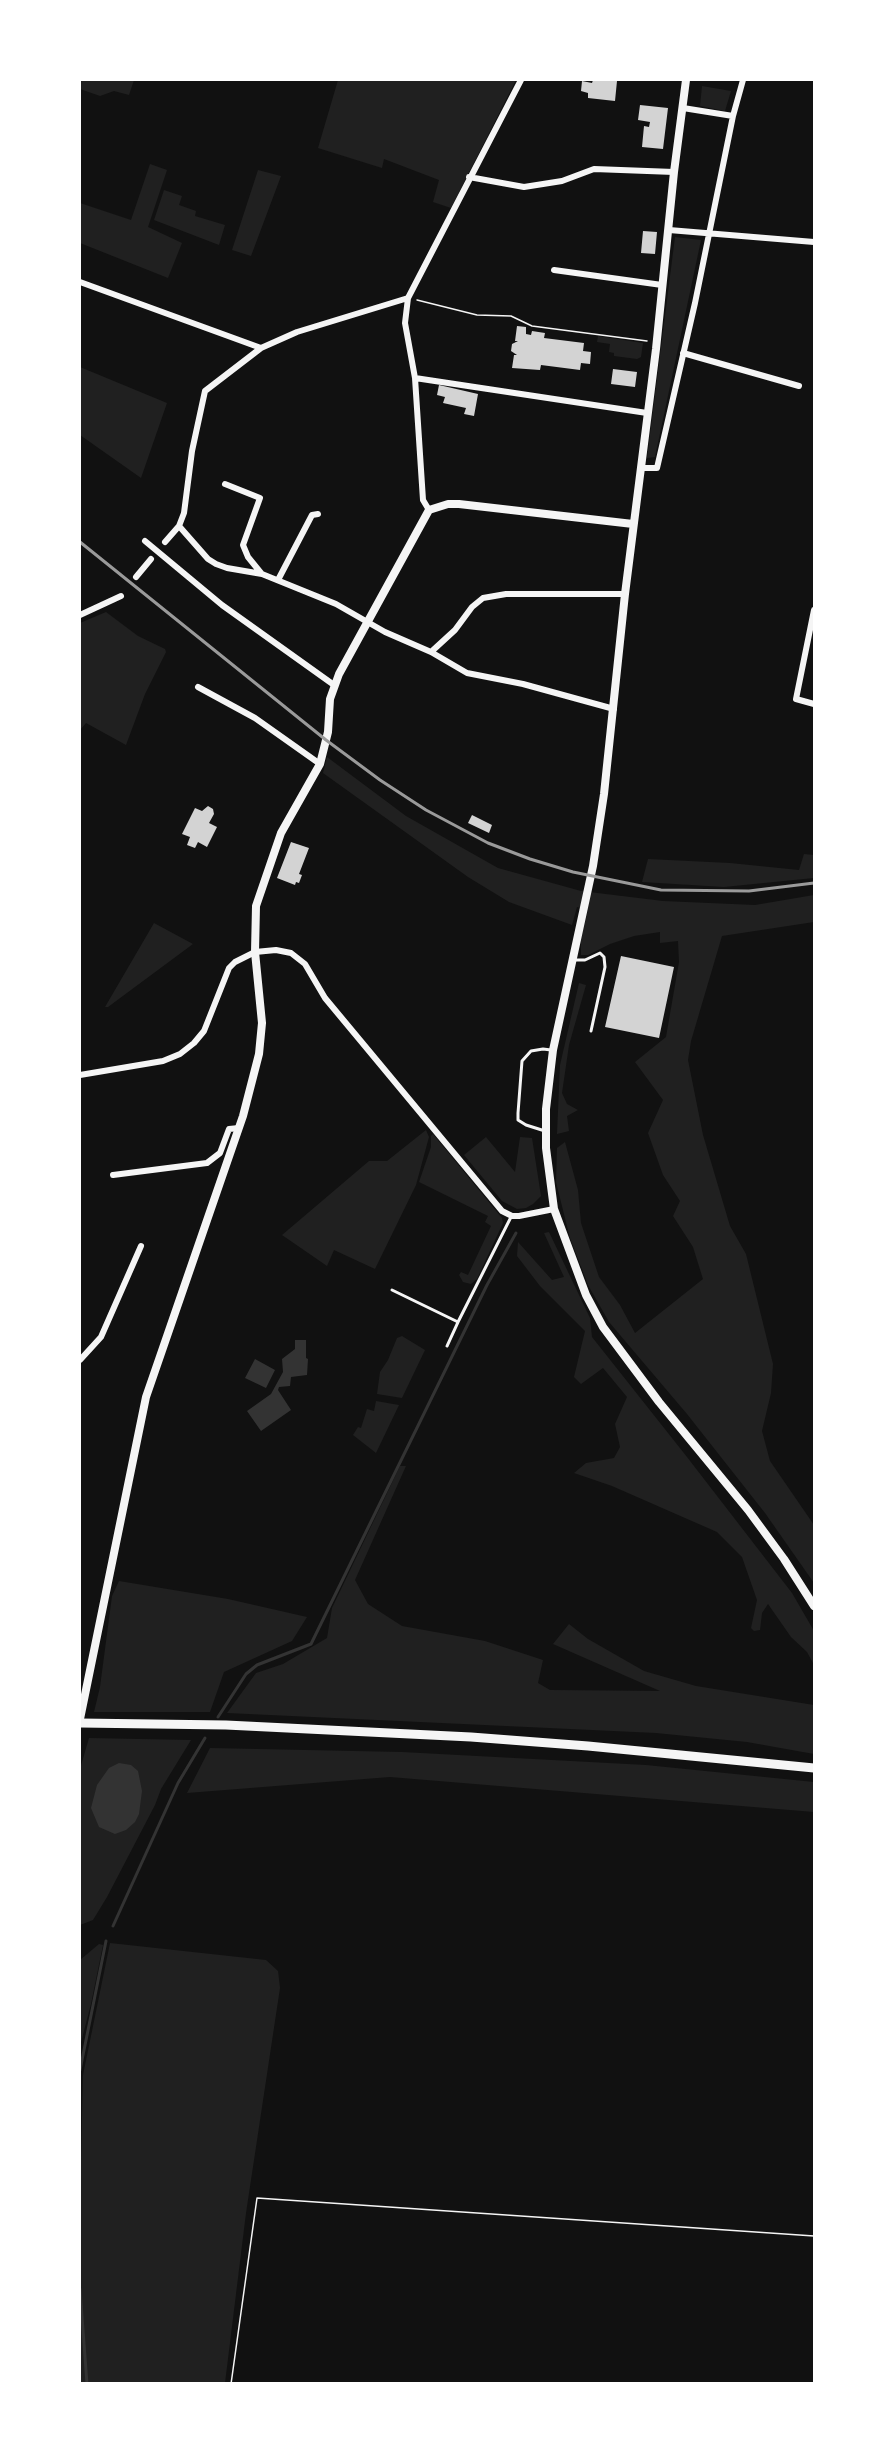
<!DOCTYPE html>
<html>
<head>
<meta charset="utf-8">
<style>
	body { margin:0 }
	#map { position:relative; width:894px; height:2463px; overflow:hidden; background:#111; font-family:"Work Sans",sans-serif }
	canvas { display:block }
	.frame { position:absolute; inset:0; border:81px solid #fff; pointer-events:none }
</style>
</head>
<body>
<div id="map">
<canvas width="894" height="2463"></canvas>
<div class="frame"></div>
</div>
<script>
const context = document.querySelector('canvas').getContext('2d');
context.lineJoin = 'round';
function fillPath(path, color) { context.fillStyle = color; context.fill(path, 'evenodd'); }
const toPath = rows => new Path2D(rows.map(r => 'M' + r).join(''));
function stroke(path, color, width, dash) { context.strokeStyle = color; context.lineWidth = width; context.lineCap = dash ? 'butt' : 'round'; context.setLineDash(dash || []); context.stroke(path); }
const green = toPath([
	[80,80,134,80,129,95,114,91,100,96,80,89],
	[338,80,516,80,451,208,433,202,439,180,384,159,382,168,318,148],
	[702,86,731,91,725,111,700,106],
	[150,164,167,170,148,227,182,243,168,278,80,243,80,203,131,220],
	[258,170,281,176,251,256,232,250],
	[164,190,182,196,179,205,196,211,195,216,225,225,219,245,154,220],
	[675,237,701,240,655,457,647,458],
	[598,336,643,343,641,357,637,359,614,356,614,353,609,352,610,344,597,342],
	[80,367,167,403,141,478,80,435],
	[106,612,138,636,165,649,166,652,145,694,126,745,86,723,80,730,80,623],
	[327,757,406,816,498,868,581,891,663,901,755,905,814,895,814,922,722,936,691,1041,688,1060,703,1135,730,1226,746,1254,773,1364,771,1393,762,1431,770,1461,814,1525,814,1583,765,1513,687,1414,609,1322,588,1285,570,1238,556,1182,557,1148,565,1142,578,1190,581,1223,599,1277,620,1305,635,1333,703,1279,693,1247,673,1216,680,1201,663,1175,648,1133,663,1100,635,1062,666,1037,679,962,678,941,660,943,660,932,634,936,610,944,588,955,581,955,581,940,588,910,577,907,572,925,509,902,468,877,323,773],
	[804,854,814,855,814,878,724,887,642,882,648,859,730,863,799,870],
	[154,923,193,944,108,1007,105,1007],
	[579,983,586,985,569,1045,562,1093,567,1104,578,1110,567,1116,569,1131,557,1134,560,1065],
	[426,1130,429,1137,416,1185,375,1269,334,1250,327,1266,282,1235,369,1161,387,1161],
	[433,1134,502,1218,503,1223,477,1279,471,1284,463,1282,459,1275,461,1272,468,1275,491,1226,485,1222,488,1216,419,1182,431,1147,431,1136],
	[486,1137,515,1172,520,1137,532,1138,541,1196,533,1204,526,1208,517,1209,502,1201,464,1155],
	[549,1232,590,1318,592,1337,687,1457,792,1593,814,1631,814,1665,807,1652,791,1637,768,1604,762,1613,760,1630,754,1631,751,1628,757,1600,742,1557,717,1532,612,1486,574,1473,586,1463,614,1458,620,1447,615,1424,627,1397,603,1368,581,1384,574,1377,585,1331,540,1286,517,1256,518,1242,552,1280,564,1277,544,1233],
	[402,1336,425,1350,402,1398,377,1394,380,1372,388,1360,397,1338],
	[376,1401,399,1405,376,1453,353,1435,358,1427,361,1428,367,1409,374,1411],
	[400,1466,406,1466,355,1580,368,1604,402,1626,485,1641,543,1660,538,1683,550,1690,660,1691,553,1644,569,1624,588,1639,644,1671,696,1686,814,1705,814,1754,747,1742,656,1733,227,1713,256,1673,283,1664,327,1638,332,1608],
	[119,1581,228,1599,307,1617,292,1641,224,1672,210,1712,94,1712,100,1687,112,1596],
	[89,1738,191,1740,161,1789,155,1805,107,1897,93,1920,80,1925,80,1769],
	[210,1748,402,1752,646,1765,814,1782,814,1812,390,1777,187,1793],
	[110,1943,266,1960,278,1971,280,1988,246,2213,225,2383,80,2383,80,2203,83,2075],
	[99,1944,103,1945,91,2004,80,2046,80,1960]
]);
const water = toPath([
	[295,1340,306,1340,306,1358,308,1359,307,1375,291,1377,290,1386,279,1387,278,1390,291,1410,261,1431,247,1411,271,1394,283,1372,282,1359,295,1349],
	[255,1359,275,1370,266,1388,245,1378],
	[119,1763,131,1765,138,1771,142,1791,139,1814,135,1822,126,1830,115,1834,99,1827,91,1808,97,1785,109,1768]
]);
const stream = toPath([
	[218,1717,246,1674,257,1665,311,1644,487,1285,516,1233],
	[113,1926,178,1783,205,1738],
	[80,2070,106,1941],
	[80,2289,87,2384]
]);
const building = toPath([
	[593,80,617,81,615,101,588,98,588,93,581,91,582,81,592,83],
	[640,105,668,108,663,149,642,147,644,126,649,127,650,122,638,120],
	[643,231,657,232,655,254,641,253],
	[517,326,526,327,526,334,531,335,532,331,545,333,544,338,584,343,583,351,591,352,590,364,581,363,580,370,541,365,540,370,512,368,514,355,517,355,511,351,512,344,518,341,515,341],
	[613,369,637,372,635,387,611,384],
	[439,385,478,394,474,416,464,414,466,408,443,403,445,397,437,395],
	[208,806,213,809,214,814,209,823,217,827,207,847,198,842,195,848,187,845,190,837,182,834,195,808,202,811],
	[472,815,492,825,489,833,468,823],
	[291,842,309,848,299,874,302,875,299,883,296,882,295,885,277,878],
	[621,956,674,967,659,1038,605,1027]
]);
const path = toPath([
	[417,300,477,315,511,316,532,326,647,341],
	[80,1377,80,1387],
	[231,2384,257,2198,814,2236]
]);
const service = toPath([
	[574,960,585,960,600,953,604,957,605,967,591,1031],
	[545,1131,526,1125,518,1120,518,1113,522,1061,531,1051,543,1049,551,1050],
	[392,1290,458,1322,511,1217],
	[447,1346,458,1322]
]);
const minor = toPath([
	[683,108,733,116],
	[469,177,524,187,562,181,594,169,674,172],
	[669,230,814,242],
	[554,270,662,285],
	[80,282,261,348],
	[683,353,799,386],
	[415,378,647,413],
	[641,468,657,468,695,303,733,116,743,80],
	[225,484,260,498,243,545,248,557,261,573],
	[429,510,423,500,415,378,405,323,408,298,521,80],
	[179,526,208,559,216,564,227,568,262,574,336,604,385,632,431,652,467,673,523,684,614,709],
	[145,541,222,605,334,685],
	[165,542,179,526,184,513,192,451,205,391,261,348,297,332,408,298],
	[136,577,151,559],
	[278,580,312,515,318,514],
	[814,610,796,699,814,704],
	[80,615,121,596],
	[431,652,455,630,472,607,483,598,506,594,625,594],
	[198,687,255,718,320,764],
	[80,1075,163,1061,180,1054,194,1043,204,1031,229,968,235,962,255,952,276,950,291,953,305,964,325,998,502,1211,512,1216,519,1216,554,1209],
	[113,1175,207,1163,220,1153,229,1129,239,1128],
	[80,1360,101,1337,141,1246]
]);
const tertiary = toPath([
	[686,80,674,172,656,349,625,594,604,794,593,866,553,1050,546,1109,546,1148,554,1209,586,1295,603,1327,659,1402,748,1510,784,1559,814,1606],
	[80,1719,146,1397,243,1116,259,1054,262,1023,255,952,256,906,281,833,320,764,328,732,330,699,339,674,429,510,448,504,459,504,633,524]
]);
const primary = toPath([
	[80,1723,226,1725,471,1737,588,1746,814,1768]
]);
const rail = toPath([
	[80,542,326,740,380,780,426,810,488,843,530,859,573,872,661,890,749,891,814,883]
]);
fillPath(green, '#202020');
fillPath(water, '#333');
stroke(stream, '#333', 3);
fillPath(building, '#d3d3d3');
stroke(path, '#f5f5f5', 1.5);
stroke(service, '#f5f5f5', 3);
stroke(minor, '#f5f5f5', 6);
stroke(tertiary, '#f5f5f5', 8);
stroke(primary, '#f5f5f5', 9);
stroke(rail, '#9a9a9a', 3);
</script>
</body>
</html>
